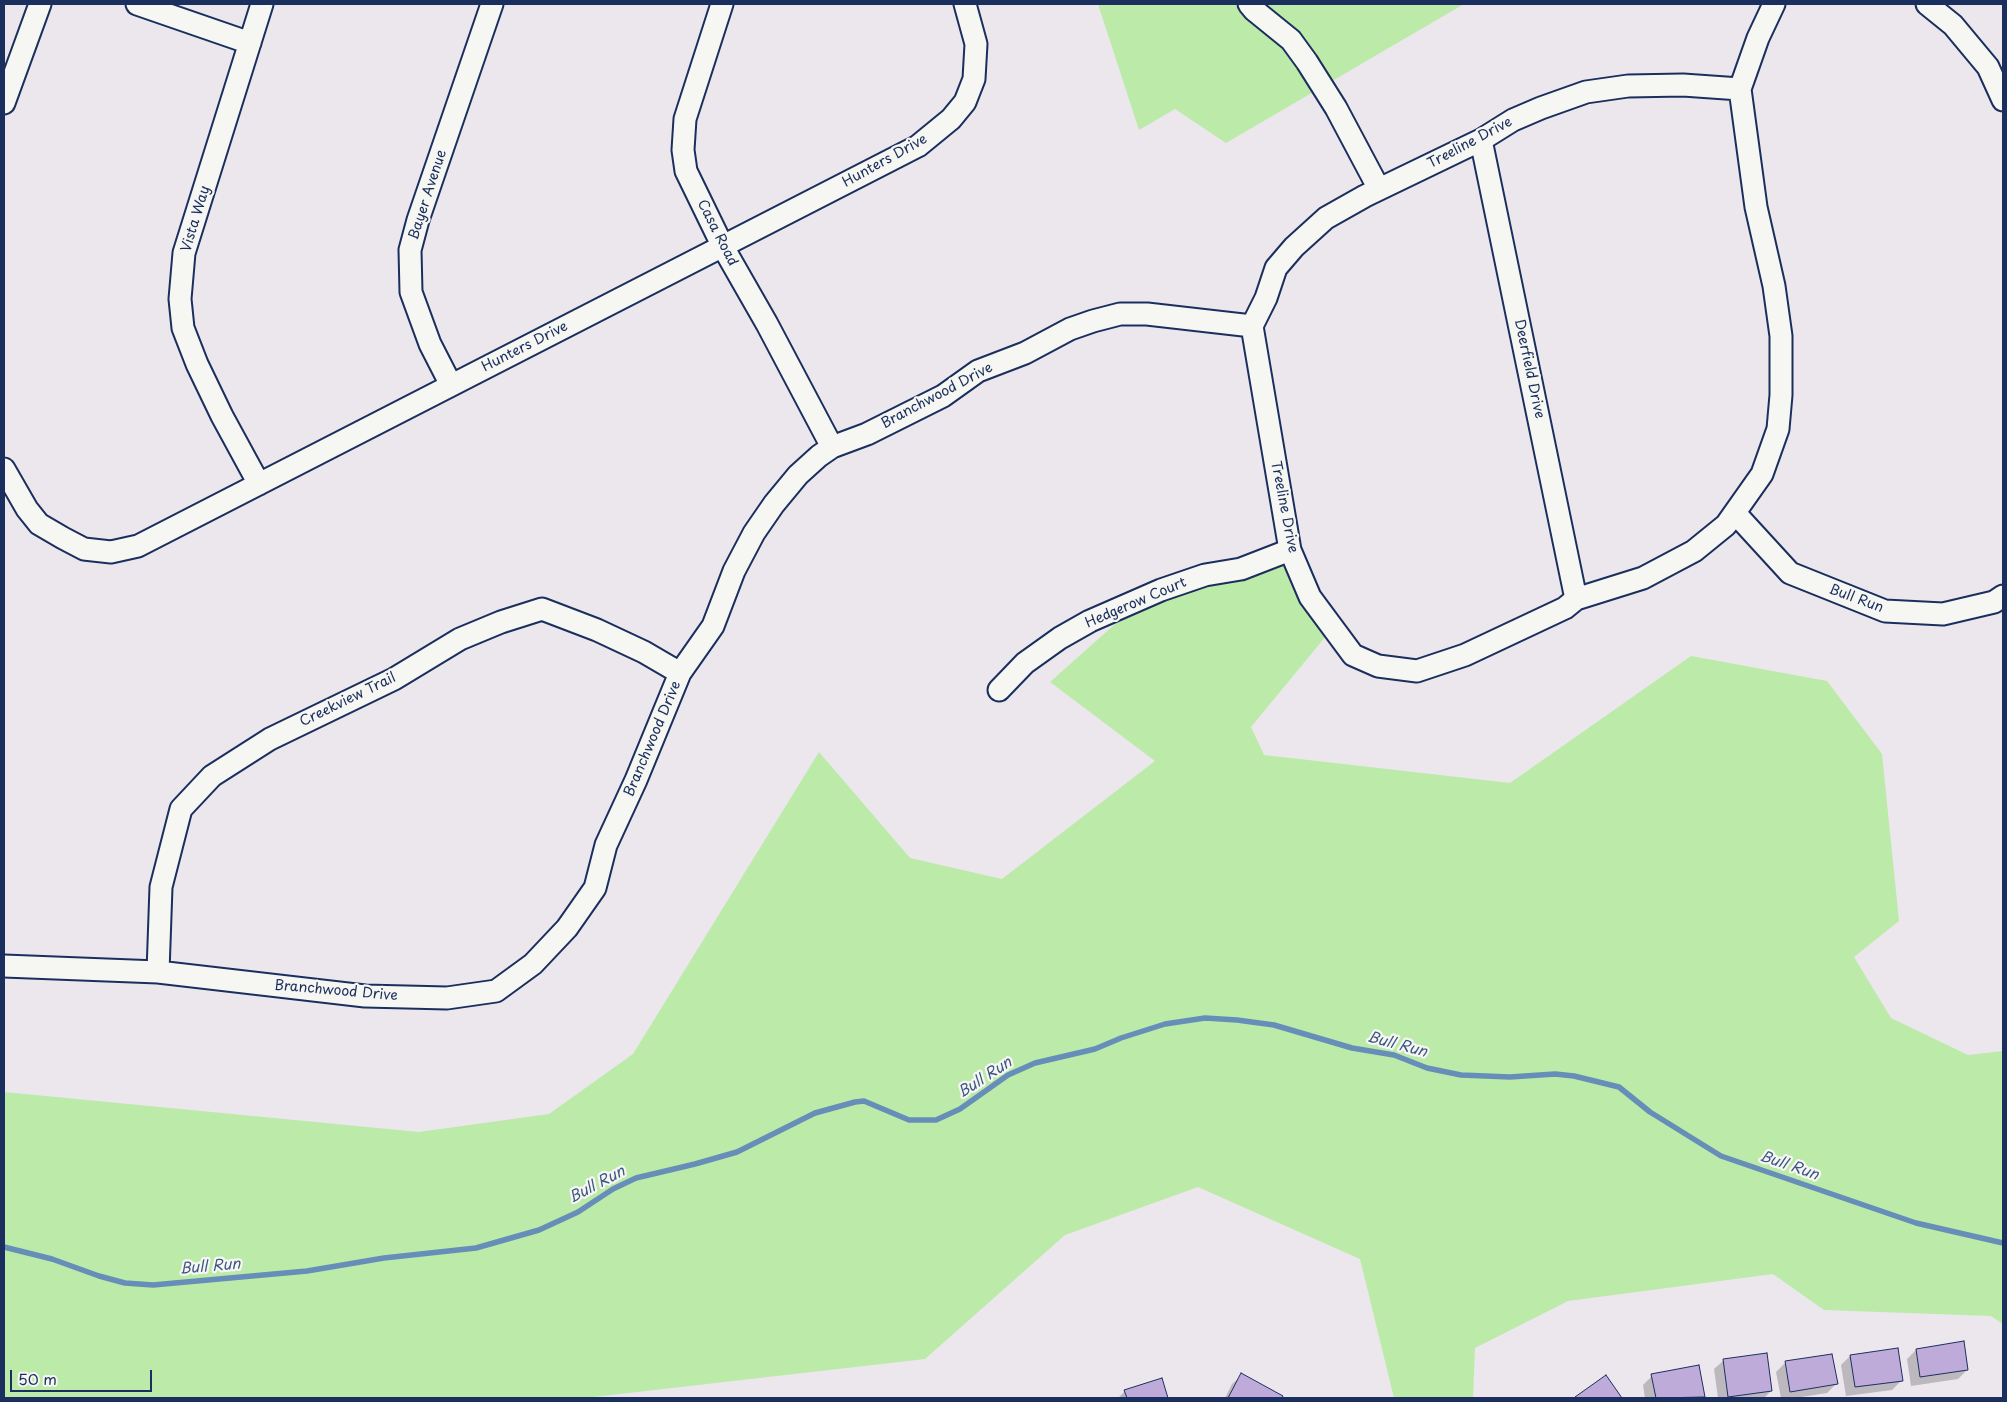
<!DOCTYPE html>
<html>
<head>
<meta charset="utf-8">
<style>
	body { margin:0 }
	#map { position:relative; width:2007px; height:1402px; overflow:hidden; background:#ebe7ed; font-family:"Playpen Sans",sans-serif }
	canvas { display:block }
	.frame { position:absolute; inset:0; border:5px solid #1b2f5e; pointer-events:none }
	.scale { position:absolute; left:10px; top:1370px; width:142px; height:22px; box-sizing:border-box; border:2px solid #1b2f5e; border-top:0; padding-left:6px; font-size:15px; line-height:18px; white-space:nowrap; color:#1b2f5e; -webkit-text-stroke:4px #f6f6f2; paint-order:stroke }
</style>
</head>
<body>
<div id="map">
<canvas width="2007" height="1402"></canvas>
<div class="frame"></div>
<div class="scale">50 m</div>
</div>
<script>
const context = document.querySelector('canvas').getContext('2d');
context.lineJoin = 'round';
function fillPath(path, color) { context.fillStyle = color; context.fill(path, 'evenodd'); }
const toPath = rows => new Path2D(rows.map(r => 'M' + r).join(''));
function stroke(path, color, width, dash) { context.strokeStyle = color; context.lineWidth = width; context.lineCap = dash ? 'butt' : 'round'; context.setLineDash(dash || []); context.stroke(path); }
function drawText(font, color, halo, rows, align = 'center') {
  context.font = font + ' "Playpen Sans",sans-serif'; context.lineWidth = 4.5; context.setLineDash([]); context.textBaseline = 'middle'; context.strokeStyle = halo; context.fillStyle = color; for (const [text, x, y, turn = 0] of rows) {
    context.save(); context.translate(x, y); context.rotate((+turn || 0) * Math.PI / 180); context.textAlign = isNaN(turn) ? turn : align; if (halo) context.strokeText(text, 0, 0); context.fillText(text, 0, 0); context.restore();
  }
}
const green = toPath([
	[1098,4,1464,4,1226,143,1175,109,1139,130],
	[1285,555,1326,636,1251,727,1264,755,1510,783,1691,656,1827,681,1882,754,1899,921,1854,957,1891,1018,1968,1055,2003,1051,2003,1324,1991,1316,1824,1310,1773,1274,1568,1301,1475,1348,1473,1398,1394,1398,1360,1259,1198,1187,1065,1235,925,1359,585,1398,4,1398,4,1092,419,1132,549,1114,633,1054,819,752,910,858,1002,879,1155,761,1050,682,1159,585]
]);
const shadow = toPath([
	[1916,1350,1967,1370,1958,1379,1911,1386,1907,1359],
	[1850,1356,1902,1380,1892,1390,1846,1396,1841,1365],
	[1724,1360,1771,1391,1764,1398,1718,1398,1714,1369],
	[1786,1362,1836,1384,1827,1393,1795,1398,1781,1398,1776,1372],
	[1698,1367,1703,1398,1645,1398,1643,1385,1652,1376],
	[1242,1375,1281,1396,1280,1398,1225,1398,1232,1384],
	[1161,1380,1167,1398,1118,1398,1125,1391]
]);
const stream = toPath([
	[4,1247,52,1259,99,1276,125,1283,153,1285,307,1271,384,1258,476,1248,539,1230,578,1212,613,1189,636,1178,695,1164,737,1152,815,1113,855,1102,864,1101,909,1120,936,1120,960,1109,1008,1075,1035,1063,1095,1049,1121,1038,1165,1024,1205,1018,1237,1020,1274,1025,1352,1048,1394,1055,1427,1068,1461,1075,1510,1077,1555,1074,1574,1076,1619,1087,1650,1112,1721,1156,1916,1223,2003,1243]
]);
const building = toPath([
	[1964,1341,1968,1370,1920,1377,1916,1349,1964,1341],
	[1898,1348,1903,1381,1855,1387,1850,1355,1898,1348],
	[1767,1353,1772,1391,1728,1397,1723,1359,1767,1353],
	[1832,1354,1838,1384,1790,1392,1785,1361,1832,1354],
	[1699,1365,1705,1397,1656,1398,1651,1374,1699,1365],
	[1241,1373,1283,1396,1282,1398,1228,1398,1241,1373],
	[1606,1375,1622,1398,1576,1398,1575,1397,1606,1375],
	[1162,1378,1168,1398,1127,1398,1124,1390,1162,1378]
]);
const minor = toPath([
	[137,4,250,43],
	[722,4,685,119,683,150,686,171,723,247,767,324,832,447],
	[1249,4,1254,10,1291,40,1307,62,1336,108,1379,189],
	[1927,4,1953,25,1988,67,2003,100],
	[1740,89,1683,85,1628,86,1586,92,1541,108,1513,120,1481,140,1365,196,1326,218,1294,247,1276,268,1266,298,1252,326,1290,550,1310,597,1353,655,1378,666,1417,671,1465,655,1565,608,1576,599,1643,578,1694,551,1726,525,1762,474,1778,429,1781,395,1781,336,1774,286,1756,207,1740,89,1758,38,1774,4],
	[4,103,40,4],
	[1481,140,1576,599],
	[451,385,430,344,411,292,410,250,418,220,492,4],
	[4,469,27,509,39,524,63,538,84,549,111,552,138,546,918,146,951,119,965,102,974,79,976,44,965,4],
	[259,484,222,416,197,364,183,328,180,299,184,253,262,4],
	[1735,513,1790,573,1885,611,1943,614,1994,602,2003,596],
	[999,690,1025,663,1060,638,1090,621,1161,590,1205,575,1241,569,1290,550],
	[4,966,158,972,365,996,447,998,496,991,533,964,567,928,595,888,606,845,636,780,680,673,713,626,734,571,754,533,774,504,798,475,819,456,832,447,867,434,943,396,978,371,1025,353,1070,329,1093,321,1120,314,1147,314,1252,326],
	[158,972,161,887,181,809,212,776,270,739,394,679,460,639,501,622,542,609,597,630,644,652,680,673]
]);
const streetNames = [
	["Treeline Drive",1470,143,-28],
	["Hunters Drive",885,161,-29],
	["Bayer Avenue",428,195,-72],
	["Vista Way",196,219,-73],
	["Casa Road",717,233,63],
	["Hunters Drive",525,347,-27],
	["Deerfield Drive",1529,369,78],
	["Branchwood Drive",937,396,-28],
	["Treeline Drive",1284,507,79],
	["Bull Run",1856,599,20],
	["Hedgerow Court",1136,603,-23],
	["Creekview Trail",348,700,-26],
	["Branchwood Drive",653,739,-67],
	["Branchwood Drive",336,991,5]
];
const waterNames = [
	["Bull Run",1397,1045,15],
	["Bull Run",985,1078,-33],
	["Bull Run",1789,1166,19],
	["Bull Run",597,1185,-28],
	["Bull Run",210,1267,-5]
];
fillPath(green, '#bceaa8');
fillPath(shadow, '#0003');
stroke(stream, '#668eb9', 5.5);
fillPath(building, '#bfabda');
stroke(building, '#1b2f5e', 1);
stroke(minor, '#1b2f5e', 25);
stroke(minor, '#f6f6f2', 21);
drawText('14px', '#1b2f5e', '#f6f6f2', streetNames);
drawText('italic 15px', '#3a5684', '#f6f6f2', waterNames);
</script>
</body>
</html>
